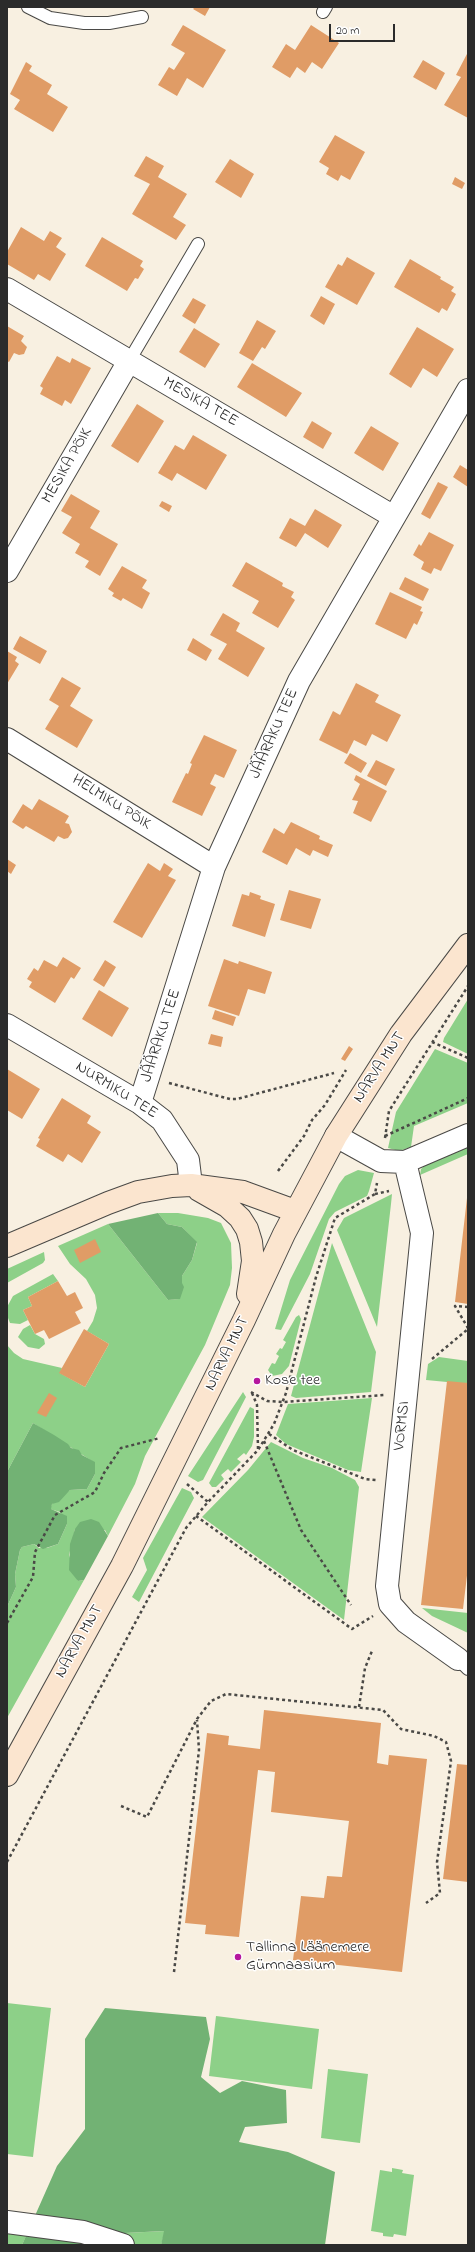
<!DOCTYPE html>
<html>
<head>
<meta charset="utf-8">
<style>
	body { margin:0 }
	#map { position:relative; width:475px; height:2252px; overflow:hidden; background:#f8f0e1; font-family:"Indie Flower",sans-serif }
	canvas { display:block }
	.frame { position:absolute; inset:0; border:8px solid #2b2b2b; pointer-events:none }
	.scale { position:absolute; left:329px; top:24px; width:66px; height:18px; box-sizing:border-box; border:2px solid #2b2b2b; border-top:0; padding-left:5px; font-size:12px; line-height:14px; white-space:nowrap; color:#2b2b2b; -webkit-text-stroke:3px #fff; paint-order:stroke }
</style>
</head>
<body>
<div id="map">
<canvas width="475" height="2252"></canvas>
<div class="frame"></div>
<div class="scale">20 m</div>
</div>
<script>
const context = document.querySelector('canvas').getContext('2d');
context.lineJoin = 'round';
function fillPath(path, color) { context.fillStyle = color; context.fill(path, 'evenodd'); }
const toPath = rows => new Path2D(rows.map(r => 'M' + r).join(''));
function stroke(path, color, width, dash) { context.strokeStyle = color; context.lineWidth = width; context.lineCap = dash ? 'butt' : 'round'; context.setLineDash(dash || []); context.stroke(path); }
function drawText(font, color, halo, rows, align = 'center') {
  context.font = font + ' "Indie Flower",sans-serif'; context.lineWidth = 3; context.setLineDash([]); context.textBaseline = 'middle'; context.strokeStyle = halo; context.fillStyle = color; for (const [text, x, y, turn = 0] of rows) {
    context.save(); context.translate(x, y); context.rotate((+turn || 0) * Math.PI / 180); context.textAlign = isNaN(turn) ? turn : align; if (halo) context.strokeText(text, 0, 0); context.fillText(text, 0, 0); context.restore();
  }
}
const green = toPath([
	[468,999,468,1054,443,1042,444,1038],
	[435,1049,468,1063,468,1103,414,1126,411,1147,399,1151,388,1148,396,1112],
	[468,1145,468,1154,420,1175,421,1169,427,1163],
	[358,1170,374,1173,369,1191,367,1196,335,1212,329,1219,310,1274,281,1330,275,1329,290,1280,339,1184,345,1176],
	[392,1194,391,1204,377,1327,337,1230,344,1218],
	[158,1213,178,1213,208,1218,221,1223,231,1243,232,1268,230,1285,205,1345,145,1456,135,1484,108,1536,105,1530,75,1529,69,1555,78,1581,84,1580,7,1718,7,1607,16,1587,15,1574,20,1550,22,1547,34,1544,39,1548,47,1548,58,1544,67,1524,60,1512,50,1509,52,1504,70,1490,87,1489,95,1474,95,1463,33,1423,7,1472,7,1345,14,1353,23,1359,62,1368,60,1373,85,1387,109,1344,87,1331,93,1321,97,1308,95,1295,86,1279,70,1264,58,1246,108,1224,168,1300,179,1299,182,1276,192,1260,197,1243,182,1227,167,1224],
	[332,1243,376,1352,371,1392,296,1398,291,1396],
	[44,1252,45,1260,43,1263,7,1283,7,1269],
	[53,1274,58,1281,28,1297,32,1306,23,1310,28,1320,20,1324,10,1323,8,1318,7,1307,13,1296],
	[299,1315,301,1319,289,1366,282,1374,272,1376,268,1370,272,1363,275,1364,279,1356,276,1354,280,1348,282,1349,286,1342,283,1340,296,1317],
	[30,1325,35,1334,44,1339,45,1344,39,1349,28,1347,18,1337,23,1329],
	[439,1357,468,1361,468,1384,426,1380,428,1364],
	[243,1392,246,1397,203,1480,198,1482,188,1476],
	[372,1398,361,1472,348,1470,286,1444,276,1435,288,1404],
	[250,1407,254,1409,254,1437,252,1446,246,1455,244,1453,237,1459,241,1462,231,1472,228,1469,221,1475,224,1479,216,1487,212,1487,209,1483],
	[271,1442,303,1458,332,1468,355,1480,359,1487,344,1620,202,1517,248,1470],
	[182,1488,191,1492,194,1498,139,1602,132,1597,147,1570,143,1558],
	[422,1608,468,1613,468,1633,432,1616],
	[7,2003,51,2008,33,2157,7,2154],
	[216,2016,319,2029,312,2089,209,2076],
	[328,2069,368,2074,360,2143,321,2138],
	[392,2168,403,2170,402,2173,414,2175,406,2236,394,2234,393,2237,383,2236,383,2233,371,2231,380,2170,392,2172],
	[7,2229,28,2232,22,2245,7,2245],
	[165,2231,161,2245,118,2245,125,2233]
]);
const forest = toPath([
	[158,1213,167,1224,182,1227,197,1242,192,1260,182,1276,182,1283,184,1287,180,1299,168,1300,108,1224],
	[33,1423,54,1435,68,1444,71,1448,79,1450,82,1455,95,1462,95,1474,87,1489,70,1490,59,1502,52,1504,51,1509,67,1516,67,1524,58,1544,43,1549,34,1544,22,1547,20,1550,15,1574,16,1587,7,1607,7,1472],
	[91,1519,99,1522,108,1536,84,1580,78,1581,69,1570,70,1544,75,1529,80,1522],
	[105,2008,206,2017,210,2039,201,2077,220,2093,242,2081,286,2090,287,2123,245,2127,239,2142,288,2152,335,2172,325,2245,161,2245,164,2231,125,2233,118,2245,22,2245,57,2166,85,2129,85,2039]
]);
const building = toPath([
	[195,7,210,7,205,16,193,9],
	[183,25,226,50,203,88,187,78,177,96,158,85,169,67,174,70,185,53,171,45],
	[311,25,339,43,322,69,312,62,305,73,297,67,290,78,272,67,286,44,295,50],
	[468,52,468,118,444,105,461,77,456,75],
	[423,60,445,73,436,90,413,77],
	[26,62,32,66,29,71,52,85,47,94,68,107,53,132,14,109,20,100,10,94],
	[335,135,365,152,350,180,341,175,338,181,326,174,329,168,319,162],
	[146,156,164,166,158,177,187,194,173,217,186,225,176,240,132,214,150,184,134,176],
	[230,159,254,174,241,198,215,182],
	[455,177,465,183,462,189,452,184],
	[21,227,44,241,50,231,62,238,56,247,66,254,50,281,38,274,34,280,7,264,7,252],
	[102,237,143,261,140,266,144,269,138,279,135,278,127,291,85,266],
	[347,257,375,273,357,305,325,287,338,264,342,266],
	[410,259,441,277,440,279,454,287,451,291,456,294,447,311,442,308,439,313,394,287],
	[321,296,335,304,324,325,310,316],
	[193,298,206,305,195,324,182,316],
	[257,320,276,331,265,349,262,347,253,361,239,353],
	[7,326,24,336,21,341,27,347,24,354,19,355,14,353,9,362,7,361],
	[417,327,454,349,437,377,423,368,411,388,389,374],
	[194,328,220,344,205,368,179,352],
	[57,356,70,363,72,358,91,368,71,404,65,400,62,406,40,394,43,388,40,386],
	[252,363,302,393,286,417,237,387],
	[137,404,164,421,138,463,111,446],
	[312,421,332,433,323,449,303,437],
	[371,426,399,443,383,471,354,453],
	[193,435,227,455,206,490,177,473,172,481,158,473,175,445,184,450],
	[460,465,468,470,468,487,453,477],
	[438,482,448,487,430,519,421,514],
	[71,494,100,511,90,528,118,544,100,576,85,567,89,561,75,553,80,544,62,533,72,517,61,511],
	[162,501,172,506,169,512,159,506],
	[315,509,342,525,328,548,305,533,296,547,279,538,290,518,305,526],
	[429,532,454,545,441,571,434,568,431,574,421,569,424,562,413,555,419,544,421,546],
	[246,562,283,583,282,586,294,592,291,597,295,600,278,628,252,613,259,601,232,586],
	[122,566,147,580,142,588,150,593,142,609,123,598,121,601,112,596,114,593,108,589],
	[405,577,429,589,423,601,399,589],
	[390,592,422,607,420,611,423,612,417,625,414,623,406,639,375,624],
	[223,613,240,623,236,631,265,648,248,677,218,659,227,644,210,635],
	[20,636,47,651,40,664,13,649],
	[193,638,212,650,206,661,187,650],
	[7,651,17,657,15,661,19,664,7,684],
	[62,677,81,688,70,706,93,720,77,748,45,729,59,706,49,700],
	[356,683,379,695,375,702,401,715,387,742,372,734,366,746,354,740,347,754,319,740,333,711,340,715],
	[204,735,237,750,224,778,215,774,210,784,216,787,202,816,172,802,186,773,188,774,192,764,190,763],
	[350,753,367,763,361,773,344,763],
	[376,760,395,769,386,786,367,776],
	[356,775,387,791,371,822,353,813,358,801,352,800,360,784,354,780],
	[39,799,69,816,65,823,69,824,72,832,68,838,64,839,58,836,54,842,26,826,23,829,12,822,23,804,32,810],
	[291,822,320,836,319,839,333,845,328,857,313,850,310,856,296,848,287,865,262,852,274,828,284,834],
	[7,859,16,865,11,874,7,871],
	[148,863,160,871,164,863,173,869,168,876,176,880,142,938,113,922],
	[289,890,321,899,311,929,280,920],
	[250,892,261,896,260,899,275,904,265,937,232,926,242,894,249,896],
	[63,957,81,968,74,979,71,977,55,1003,29,987,32,982,27,979,34,968,38,971,44,960,57,967],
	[224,959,238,964,239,961,272,972,265,994,248,989,239,1016,208,1006],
	[105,960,116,967,104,987,93,980],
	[99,990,129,1008,112,1037,82,1019],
	[215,1010,236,1017,233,1026,212,1019],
	[211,1034,223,1037,221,1047,208,1044],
	[349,1046,353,1049,345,1061,341,1059],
	[7,1069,40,1089,22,1119,7,1110],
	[62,1098,91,1116,87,1123,101,1132,82,1163,68,1154,63,1162,36,1146,40,1139,38,1138],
	[467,1198,468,1198,468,1304,455,1302],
	[95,1239,101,1252,80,1263,74,1250],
	[58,1281,67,1296,75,1292,83,1308,75,1312,81,1323,49,1339,44,1330,35,1334,23,1310,32,1306,28,1297],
	[84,1329,109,1344,85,1387,59,1373],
	[447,1381,468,1383,468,1567,463,1609,421,1605],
	[49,1393,57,1398,46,1417,37,1413],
	[264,1710,381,1723,377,1763,388,1765,389,1755,427,1759,402,1972,293,1960,301,1896,324,1898,327,1876,342,1877,349,1821,271,1812,275,1772,258,1770,239,1937,205,1934,206,1925,185,1923,207,1733,229,1736,228,1745,260,1749],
	[457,1764,468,1765,468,1882,443,1879]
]);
const path = toPath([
	[432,1042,468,1058],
	[169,1083,230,1099,237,1099,334,1073],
	[385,1136,468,1098],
	[385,1138,389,1111,468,986],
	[278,1171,304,1136,312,1120,325,1105,346,1070],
	[375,1194,389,1191],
	[468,1307,455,1306,468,1328],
	[432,1359,468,1329],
	[251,1392,267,1401,283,1402,385,1395],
	[252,1393,257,1405,258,1449],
	[269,1434,293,1450,365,1479,376,1480],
	[264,1441,301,1530,351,1605],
	[187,1484,208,1502],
	[196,1516,352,1629,373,1616],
	[7,1623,33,1577,35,1552,55,1515,95,1492,104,1473,121,1448,160,1438],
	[359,1707,365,1668,372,1651],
	[121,1806,147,1817,197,1719,211,1701,226,1694,383,1710,401,1729,434,1736,446,1742,451,1761,437,1862,440,1893,426,1903],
	[7,1862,186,1528,208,1502,258,1450,274,1424,286,1393,316,1277,335,1218,375,1194,377,1183],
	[174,1972,199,1750,197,1720]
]);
const lane = toPath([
	[28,7,50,18,84,23,109,23,142,17],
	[323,12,326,7],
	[129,361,198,244],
	[458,1659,468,1669]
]);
const street = toPath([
	[7,289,394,517],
	[7,571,129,361],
	[7,739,214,867],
	[7,1025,140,1103,162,1120,188,1160,191,1185],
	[140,1103,214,867,299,681,468,390],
	[336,1136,381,1161,405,1162,468,1135],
	[405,1162,422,1233,387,1586,390,1604,406,1622,458,1659],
	[7,2222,83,2232,123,2245]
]);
const secondary = toPath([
	[199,1190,227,1206,240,1218,247,1229,251,1242,253,1261,248,1294],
	[7,1246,108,1203,138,1192,172,1186,191,1185,243,1192,295,1211],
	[7,1775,122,1566,244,1320,284,1234,336,1136,401,1034,468,945]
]);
const markers = [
	[257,1381,4,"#b5179e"],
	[238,1957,4,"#b5179e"]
];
const streetNames = [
	["MESIKA TEE",200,403,30],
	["MESIKA PÕIK",68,466,-60],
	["JÄÄRAKU TEE",275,734,-66],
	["HELMIKU PÕIK",111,803,32],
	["JÄÄRAKU TEE",162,1036,-72],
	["NARVA MNT",380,1068,-57],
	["NURMIKU TEE",116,1091,32],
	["NARVA MNT",228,1354,-64],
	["VORMSI",403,1426,-84],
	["NARVA MNT",80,1642,-61]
];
const poiNames = [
	["Kose tee",265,1381],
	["Tallinna Läänemere",246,1948],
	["Gümnaasium",246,1966]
];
fillPath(green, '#8dd088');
fillPath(forest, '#72b274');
fillPath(building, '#e09c66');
stroke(lane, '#4a4946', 14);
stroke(street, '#4a4946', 24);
stroke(secondary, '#4a4946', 24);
stroke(path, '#4a4946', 2.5, [3, 3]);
stroke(lane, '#fff', 12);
stroke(street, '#fff', 22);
stroke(secondary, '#fbe5cf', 22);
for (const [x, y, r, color] of markers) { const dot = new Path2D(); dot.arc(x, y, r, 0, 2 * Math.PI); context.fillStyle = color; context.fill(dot); stroke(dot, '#fff', 1.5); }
drawText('16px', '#2b2b2b', '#fff', streetNames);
drawText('16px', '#2b2b2b', '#fff', poiNames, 'left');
</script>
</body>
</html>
